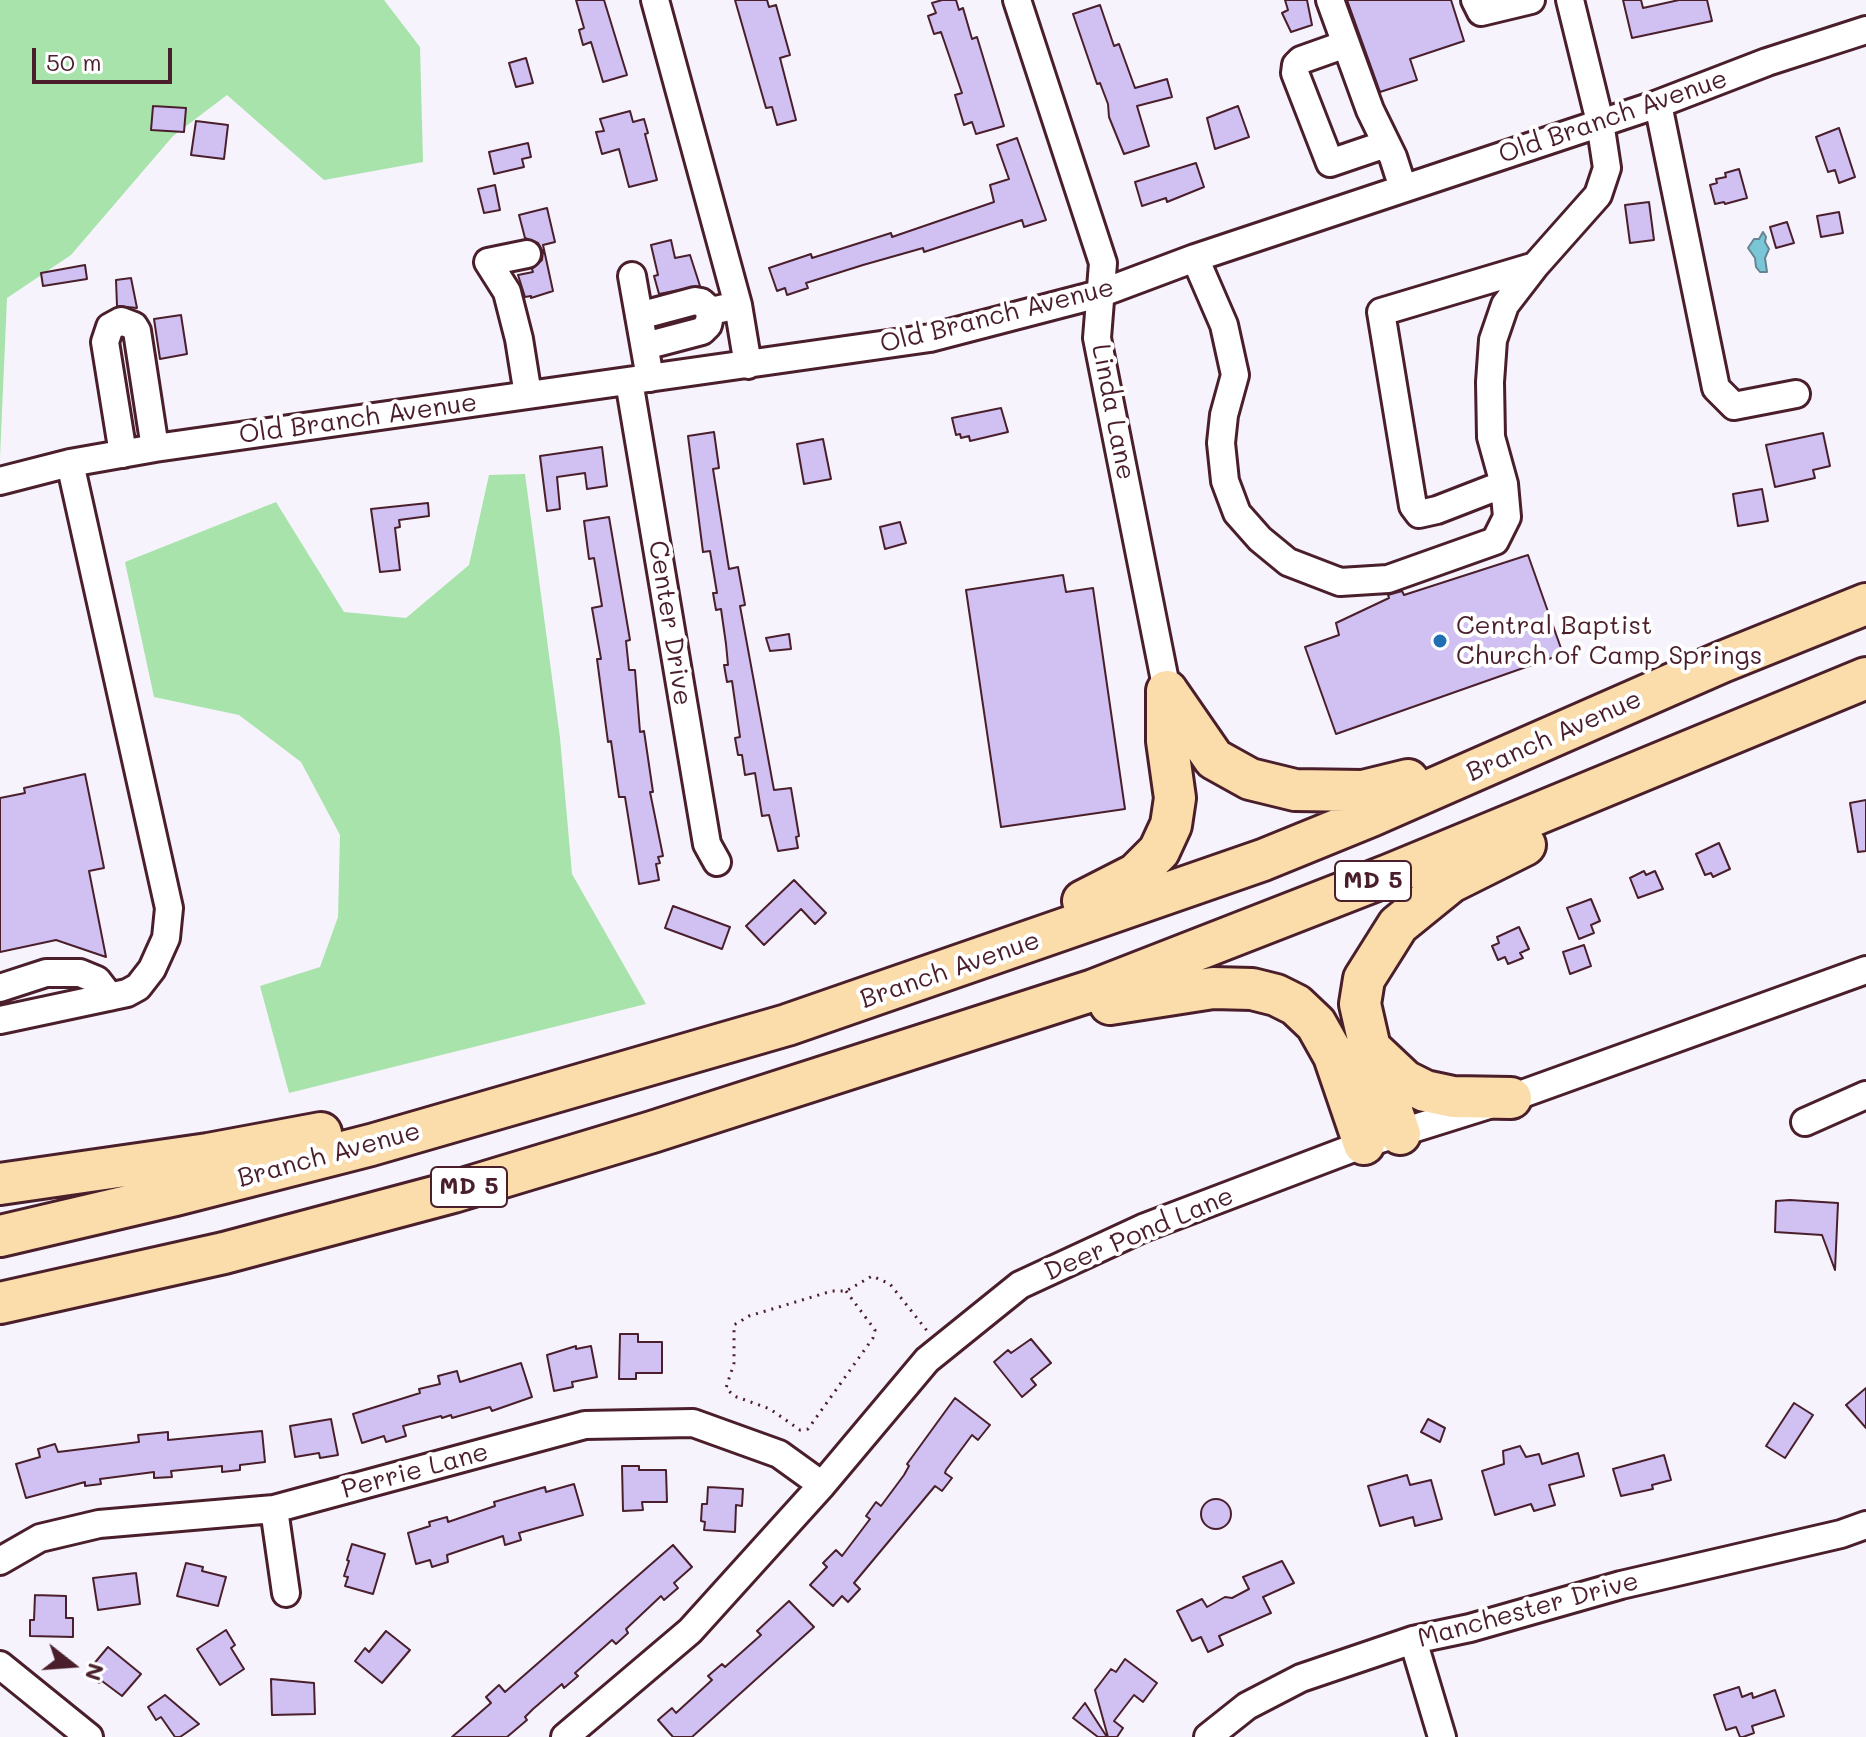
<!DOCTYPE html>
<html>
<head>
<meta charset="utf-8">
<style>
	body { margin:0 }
	#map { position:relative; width:1866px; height:1737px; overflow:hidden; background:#f6f3fc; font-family:Mali,sans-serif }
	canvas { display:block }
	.north { position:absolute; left:32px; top:1625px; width:80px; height:80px; -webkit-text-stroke:6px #fff; paint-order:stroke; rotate:107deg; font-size:22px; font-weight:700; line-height:32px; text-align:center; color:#4a1f2b }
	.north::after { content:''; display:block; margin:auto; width:28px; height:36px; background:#4a1f2b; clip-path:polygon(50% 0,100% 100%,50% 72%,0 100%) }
	.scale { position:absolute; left:32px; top:48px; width:140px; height:36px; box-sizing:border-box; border:4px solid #4a1f2b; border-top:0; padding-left:10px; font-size:24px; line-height:28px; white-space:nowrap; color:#4a1f2b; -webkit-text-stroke:6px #fff; paint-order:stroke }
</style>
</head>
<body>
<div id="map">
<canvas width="1866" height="1737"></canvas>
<div class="north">N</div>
<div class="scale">50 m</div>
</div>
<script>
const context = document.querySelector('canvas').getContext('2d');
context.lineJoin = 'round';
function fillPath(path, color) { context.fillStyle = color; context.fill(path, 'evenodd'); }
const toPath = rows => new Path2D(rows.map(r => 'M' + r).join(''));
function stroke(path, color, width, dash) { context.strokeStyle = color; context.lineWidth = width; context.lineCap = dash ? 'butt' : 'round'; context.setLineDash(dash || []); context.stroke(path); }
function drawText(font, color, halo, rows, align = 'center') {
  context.font = font + ' Mali,sans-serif'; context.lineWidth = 8; context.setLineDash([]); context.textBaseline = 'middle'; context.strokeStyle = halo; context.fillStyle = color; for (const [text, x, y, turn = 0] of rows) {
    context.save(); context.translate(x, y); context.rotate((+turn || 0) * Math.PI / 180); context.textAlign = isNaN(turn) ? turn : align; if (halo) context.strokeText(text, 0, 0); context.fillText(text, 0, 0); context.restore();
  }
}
const green = toPath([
	[0,0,384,0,420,47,423,162,324,180,227,95,173,136,71,255,7,298,0,457],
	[525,474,560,738,572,874,646,1004,289,1093,260,986,320,967,338,917,340,835,301,762,239,715,154,697,125,562,276,502,344,612,406,618,469,565,489,475]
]);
const water = toPath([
	[1763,232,1766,237,1765,242,1769,249,1765,258,1767,272,1760,272,1756,267,1755,258,1748,248,1754,239,1759,239,1763,232]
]);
const building = toPath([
	[576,0,604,0,627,75,603,82,591,42,583,45,579,30,584,28,576,0],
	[735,0,767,0,769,7,776,5,790,55,780,58,796,120,777,125,772,107,766,108,735,0],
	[942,0,956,0,959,10,963,8,972,39,977,37,1004,126,976,134,972,122,964,125,955,95,962,93,941,32,934,34,928,16,936,13,932,3,942,0],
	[1285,0,1307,0,1312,25,1291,32,1282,13,1288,10,1285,0],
	[1347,0,1451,0,1464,41,1410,59,1417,80,1380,92,1347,0],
	[1623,0,1641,0,1643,8,1679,0,1707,0,1712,21,1632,38,1623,0],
	[1100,5,1114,46,1119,44,1135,88,1167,79,1172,97,1137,106,1149,146,1124,154,1109,117,1108,104,1100,83,1097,84,1073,14,1100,5],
	[526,58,533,83,516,87,509,63,526,58],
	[153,106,186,108,184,132,151,130,153,106],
	[1238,106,1249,137,1215,149,1207,118,1238,106],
	[630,111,633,122,644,119,648,133,645,134,657,180,629,187,619,149,602,154,596,132,604,131,600,119,630,111],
	[196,121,228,125,224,159,191,155,196,121],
	[1839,128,1855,177,1839,183,1835,170,1828,172,1816,137,1839,128],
	[1017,138,1046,220,1024,227,1022,220,924,252,923,248,863,265,806,283,808,288,787,295,785,288,777,291,769,268,811,254,812,258,891,233,892,237,994,202,990,185,1009,179,997,145,1017,138],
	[528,143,531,157,522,159,524,167,494,174,489,152,528,143],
	[1196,163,1204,187,1167,202,1166,198,1142,206,1135,182,1196,163],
	[1739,169,1747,198,1725,204,1724,202,1715,204,1710,185,1717,183,1716,179,1726,177,1725,173,1739,169],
	[495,185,500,210,484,213,478,189,495,185],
	[1649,202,1654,240,1630,243,1625,205,1649,202],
	[547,208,555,242,543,245,553,291,531,298,531,296,525,297,518,275,533,272,532,269,542,260,543,252,538,243,525,238,519,215,547,208],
	[1839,212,1843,233,1821,237,1817,216,1839,212],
	[1787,222,1794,243,1776,248,1770,227,1787,222],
	[671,240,675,258,690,255,700,286,659,294,654,276,658,275,651,245,671,240],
	[85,265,87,279,43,286,41,273,85,265],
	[131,278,137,308,117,306,116,280,131,278],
	[181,315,187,354,160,359,154,319,181,315],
	[1001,408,1008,432,970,441,969,436,961,438,960,434,956,435,952,418,1001,408],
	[714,432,719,468,713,469,729,569,738,567,745,605,740,606,774,790,791,788,799,836,796,837,798,848,778,851,769,815,762,816,755,773,745,775,742,755,738,755,735,738,740,737,732,681,727,682,724,665,728,665,726,644,721,609,716,610,713,593,717,593,710,551,703,552,688,436,714,432],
	[1823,433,1830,466,1813,470,1815,478,1775,487,1766,445,1823,433],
	[823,439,831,479,804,484,797,444,823,439],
	[602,447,607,486,587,489,585,473,557,477,560,509,547,511,540,456,602,447],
	[1762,489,1768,521,1738,526,1733,494,1762,489],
	[428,503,429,516,399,520,400,527,395,528,400,570,380,572,371,509,428,503],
	[609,517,630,640,626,641,629,670,635,670,640,732,644,731,653,792,650,792,663,856,658,857,660,863,656,864,659,880,639,884,625,797,619,797,611,741,608,742,597,659,601,659,592,608,602,606,594,558,589,559,584,521,609,517],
	[900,522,906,543,885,549,880,527,900,522],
	[1528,555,1563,654,1336,734,1305,647,1339,635,1336,623,1389,598,1388,595,1402,591,1404,595,1528,555],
	[1063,575,1066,592,1093,588,1125,809,1001,827,966,590,1063,575],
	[789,634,791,649,770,651,766,638,789,634],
	[85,774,104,868,89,871,106,957,56,940,0,952,0,798,25,793,24,788,85,774],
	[1866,800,1866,851,1858,852,1850,803,1866,800],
	[1719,843,1730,869,1713,877,1711,873,1705,875,1696,854,1719,843],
	[1644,871,1646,875,1655,871,1663,889,1638,898,1630,878,1644,871],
	[794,880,826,913,815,924,801,909,764,945,746,926,794,880],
	[1591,899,1600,921,1591,925,1594,933,1579,939,1567,908,1591,899],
	[673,906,730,927,722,949,665,928,673,906],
	[1519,927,1529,949,1520,953,1523,958,1508,964,1505,957,1498,960,1492,946,1499,943,1497,937,1519,927],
	[1584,945,1591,966,1570,974,1563,952,1584,945],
	[1790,1200,1838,1203,1835,1270,1822,1235,1775,1232,1776,1201,1790,1200],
	[620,1334,638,1334,638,1342,662,1342,662,1373,636,1373,636,1379,619,1379,620,1334],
	[1031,1339,1051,1363,1031,1379,1036,1385,1022,1397,994,1362,1008,1350,1011,1353,1031,1339],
	[576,1346,576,1349,591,1346,597,1377,572,1382,573,1387,554,1391,547,1355,576,1346],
	[521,1363,532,1397,492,1411,490,1407,452,1418,451,1415,442,1418,441,1416,403,1426,406,1436,386,1442,384,1436,362,1443,353,1414,420,1393,419,1389,440,1384,438,1376,457,1371,460,1382,521,1363],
	[1866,1388,1866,1428,1846,1405,1866,1388],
	[955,1398,990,1425,978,1440,972,1435,946,1470,945,1473,952,1478,942,1491,935,1486,854,1583,860,1589,848,1602,842,1596,833,1606,810,1585,827,1567,823,1563,836,1550,842,1556,870,1519,866,1516,876,1502,881,1506,904,1475,909,1466,907,1464,955,1398],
	[1794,1403,1813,1415,1785,1458,1766,1446,1794,1403],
	[331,1419,338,1455,320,1458,319,1453,295,1457,290,1426,331,1419],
	[1428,1419,1445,1428,1440,1442,1421,1432,1428,1419],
	[262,1431,265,1462,240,1465,240,1470,222,1472,222,1466,171,1471,172,1477,154,1478,154,1472,100,1479,101,1484,85,1486,85,1482,26,1498,16,1464,40,1457,38,1449,55,1444,58,1452,139,1442,138,1435,168,1432,168,1440,262,1431],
	[1520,1446,1526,1457,1539,1454,1542,1464,1578,1453,1584,1476,1549,1485,1555,1505,1534,1511,1531,1504,1495,1515,1482,1471,1504,1464,1503,1451,1520,1446],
	[1664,1455,1671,1480,1652,1485,1653,1489,1621,1496,1613,1469,1664,1455],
	[622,1466,639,1466,639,1470,666,1470,667,1502,642,1502,643,1510,623,1511,622,1466],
	[1407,1475,1410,1485,1431,1480,1442,1519,1415,1526,1413,1517,1380,1526,1368,1486,1407,1475],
	[574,1484,583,1515,519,1533,521,1540,505,1545,503,1536,447,1555,448,1562,432,1567,430,1560,416,1564,408,1533,430,1526,429,1522,447,1517,448,1522,495,1506,494,1502,545,1487,546,1492,574,1484],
	[708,1487,743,1489,742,1506,736,1505,735,1532,704,1530,705,1522,701,1521,702,1504,707,1504,708,1487],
	'1201 1514a15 15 0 1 1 30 0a15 15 0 1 1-30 0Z',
	[352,1544,385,1554,373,1594,345,1586,348,1577,344,1576,349,1561,347,1560,352,1544],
	[673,1545,692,1567,674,1583,678,1588,664,1600,661,1596,626,1629,628,1633,616,1644,612,1640,575,1673,578,1676,564,1688,562,1684,533,1709,525,1717,527,1720,507,1737,452,1737,491,1703,486,1697,499,1685,505,1692,673,1545],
	[1282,1561,1294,1583,1263,1597,1271,1613,1219,1636,1223,1645,1208,1652,1201,1637,1192,1641,1177,1611,1202,1599,1207,1607,1225,1597,1232,1598,1249,1589,1243,1577,1282,1561],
	[186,1563,203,1567,202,1571,226,1577,218,1606,177,1596,186,1563],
	[136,1573,140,1604,98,1610,93,1578,136,1573],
	[35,1595,66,1596,66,1618,73,1618,73,1637,30,1636,30,1620,34,1620,35,1595],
	[789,1601,814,1627,692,1737,673,1737,658,1720,672,1708,676,1713,712,1680,708,1676,722,1664,725,1667,761,1635,757,1631,789,1601],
	[226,1630,235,1645,231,1648,244,1669,220,1685,197,1649,226,1630],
	[386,1631,410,1650,382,1683,355,1661,365,1648,369,1652,386,1631],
	[108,1647,141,1674,122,1696,102,1681,99,1683,87,1672,108,1647],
	[1125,1659,1157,1683,1143,1702,1134,1695,1114,1721,1123,1728,1117,1737,1108,1737,1095,1690,1111,1669,1116,1672,1125,1659],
	[271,1679,314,1683,315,1714,272,1715,271,1679],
	[1739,1687,1742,1697,1752,1693,1753,1698,1775,1690,1784,1716,1752,1726,1754,1733,1743,1737,1740,1737,1736,1727,1726,1730,1714,1695,1739,1687],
	[165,1695,199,1724,180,1737,175,1737,161,1717,156,1720,148,1707,165,1695],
	[1085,1703,1107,1737,1098,1737,1073,1718,1085,1703]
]);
const path = toPath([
	[846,1291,875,1330,873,1338,808,1429,800,1430,770,1409,734,1396,726,1388,734,1363,734,1325,749,1316,832,1291,846,1291,872,1276,890,1284,928,1332]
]);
const minor = toPath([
	[655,0,738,305,748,365],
	[1017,0,1103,263,1097,338,1167,691],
	[1330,0,1370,110,1393,157,1403,188],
	[1475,0,1481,12,1531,0],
	[1346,44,1301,60,1296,65,1295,73,1330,163,1386,144],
	[1658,104,1716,388,1734,406,1796,394],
	[527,254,488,262,507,292,519,339,528,395],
	[1195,258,1224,325,1235,375,1224,415,1221,443,1225,481,1237,513,1260,539,1288,562,1340,582,1388,579,1495,541,1507,517,1504,484,1491,437,1490,382,1493,340,1505,305,1535,266,1598,195,1607,168,1600,122,1570,0],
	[632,276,650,378],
	[639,316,695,301,701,302,711,311,738,305],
	[645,346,702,331,708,325,711,311],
	[629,381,707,844,717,862],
	[123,454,105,342,110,327,121,321,134,326,137,331,155,448],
	[0,481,70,463,155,448,930,338,1099,294,1195,258,1658,104,1767,62,1866,30],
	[1504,484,1437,510,1419,514,1413,506,1381,312,1535,266],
	[0,988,46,973,80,973,97,980,110,997],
	[0,1020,127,993,138,987,152,969,166,938,169,908,70,463],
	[1805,1122,1866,1095],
	[274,1509,286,1593],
	[0,1561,40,1538,99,1524,274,1509,585,1425,693,1423,779,1454,822,1485],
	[1413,1640,1442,1737],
	[0,1665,89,1737],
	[565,1737,690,1631,822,1485,927,1360,1020,1285,1143,1228,1364,1144,1511,1098,1866,970],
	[1208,1737,1247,1706,1301,1678,1413,1640,1470,1628,1621,1585,1841,1534,1866,1525]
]);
const highway = toPath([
	[1167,691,1214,759,1250,779,1295,790,1363,791,1408,780],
	[1083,901,1136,874,1159,851,1171,825,1175,798,1167,741,1167,691],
	[1110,1004,1213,988,1252,989,1276,995,1296,1005,1316,1024,1334,1056,1364,1144],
	[1371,1049,1405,1081,1425,1091,1453,1097,1511,1098],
	[1400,1134,1370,1048,1360,1004,1364,979,1398,925,1451,882,1525,845],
	[0,1184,208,1154,321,1133],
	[0,1236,175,1195,371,1145,787,1025,1263,860,1371,816,1722,662,1866,604],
	[0,1303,224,1253,453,1192,652,1132,1094,990,1389,875,1866,678]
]);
const markers = [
	[1440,641,8,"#1f6fb2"]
];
const shields = [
	[1373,881,76],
	[469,1187,76]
];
const shieldNames = [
	["MD 5",1373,881],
	["MD 5",469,1187]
];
const streetNames = [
	["Old Branch Avenue",1613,117,-19],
	["Old Branch Avenue",997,316,-14],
	["Linda Lane",1113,412,79],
	["Old Branch Avenue",358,419,-8],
	["Center Drive",670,623,81],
	["Branch Avenue",1554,736,-24],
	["Branch Avenue",950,970,-19],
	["Branch Avenue",329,1155,-15],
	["Deer Pond Lane",1139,1234,-23],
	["Perrie Lane",415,1471,-15],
	["Manchester Drive",1528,1610,-15]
];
const poiNames = [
	["Central Baptist",1456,626],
	["Church of Camp Springs",1456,656]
];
fillPath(green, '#a7e3aa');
fillPath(water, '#79c7d6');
stroke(water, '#668492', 2);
fillPath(building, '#d0c1f2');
stroke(building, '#4a1f2b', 2);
stroke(minor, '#4a1f2b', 32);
stroke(highway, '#4a1f2b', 46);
stroke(path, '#4a1f2b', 3, [2, 6]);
stroke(minor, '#fff', 26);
stroke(highway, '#faddab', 40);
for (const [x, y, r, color] of markers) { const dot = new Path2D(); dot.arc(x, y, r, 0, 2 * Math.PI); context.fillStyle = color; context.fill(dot); stroke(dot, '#fff', 3); }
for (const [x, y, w] of shields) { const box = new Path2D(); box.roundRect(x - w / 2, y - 20, w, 40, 6); context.fillStyle = '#fff'; context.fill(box); stroke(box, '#4a1f2b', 2); }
drawText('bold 24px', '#4a1f2b', null, shieldNames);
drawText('26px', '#4a1f2b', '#fff', streetNames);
drawText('26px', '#4a1f2b', '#fff', poiNames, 'left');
</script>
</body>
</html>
